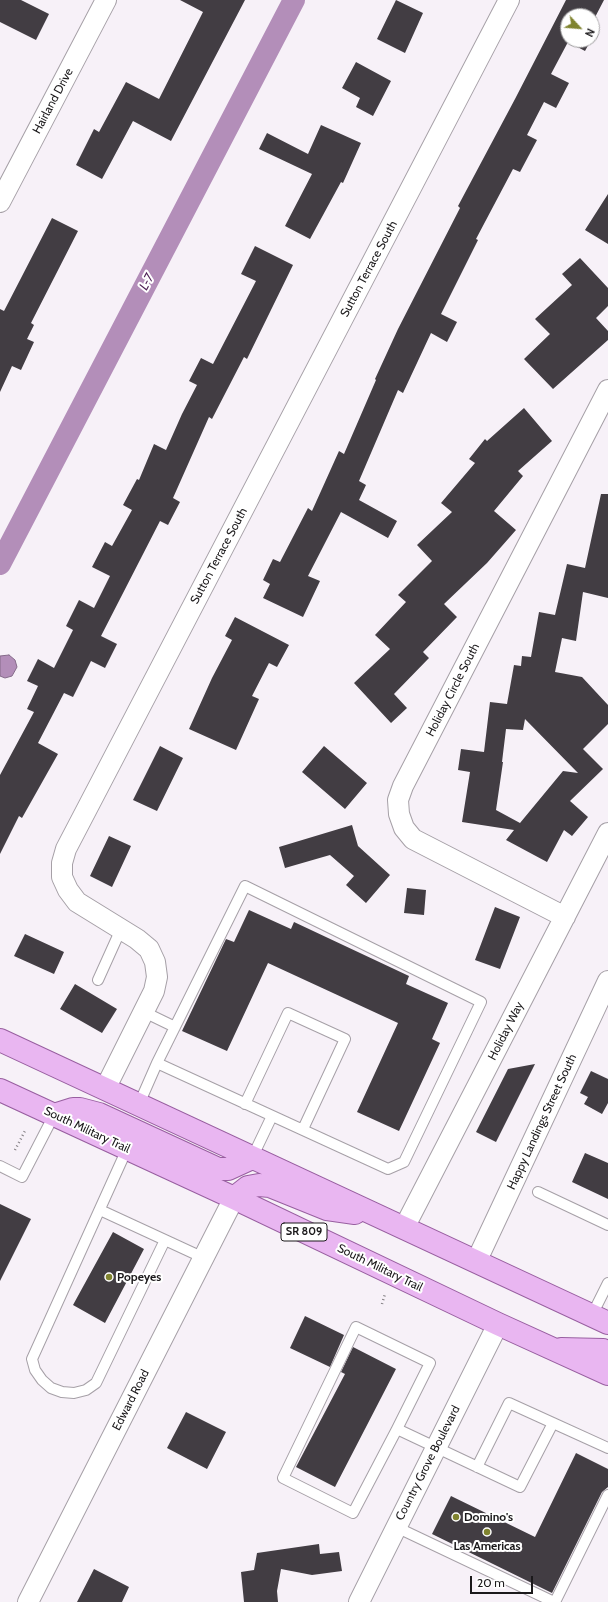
<!DOCTYPE html>
<html>
<head>
<meta charset="utf-8">
<style>
	body { margin:0 }
	#map { position:relative; width:608px; height:1602px; overflow:hidden; background:#f7f1f8; font-family:Cabin,sans-serif }
	canvas { display:block }
	.north { position:absolute; left:560px; top:8px; width:40px; height:40px; box-sizing:border-box; background:#fff; border:1px solid #a4a3a4; border-radius:50%; rotate:116deg; font-size:11px; font-weight:700; line-height:16px; text-align:center; color:#1b191b }
	.north::after { content:''; display:block; margin:auto; width:14px; height:18px; background:#80842f; clip-path:polygon(50% 0,100% 100%,50% 72%,0 100%) }
	.scale { position:absolute; left:470px; top:1576px; width:63px; height:18px; box-sizing:border-box; border:2px solid #1b191b; border-top:0; padding-left:5px; font-size:12px; line-height:14px; white-space:nowrap; color:#1b191b; -webkit-text-stroke:3px #fff; paint-order:stroke }
</style>
</head>
<body>
<div id="map">
<canvas width="608" height="1602"></canvas>
<div class="north">N</div>
<div class="scale">20 m</div>
</div>
<script>
const context = document.querySelector('canvas').getContext('2d');
context.lineJoin = 'round';
function fillPath(path, color) { context.fillStyle = color; context.fill(path, 'evenodd'); }
const toPath = rows => new Path2D(rows.map(r => 'M' + r).join(''));
function stroke(path, color, width, dash) { context.strokeStyle = color; context.lineWidth = width; context.lineCap = dash ? 'butt' : 'round'; context.setLineDash(dash || []); context.stroke(path); }
function drawText(font, color, halo, rows, align = 'center') {
  context.font = font + ' Cabin,sans-serif'; context.lineWidth = 4; context.setLineDash([]); context.textBaseline = 'middle'; context.strokeStyle = halo; context.fillStyle = color; for (const [text, x, y, turn = 0] of rows) {
    context.save(); context.translate(x, y); context.rotate((+turn || 0) * Math.PI / 180); context.textAlign = isNaN(turn) ? turn : align; if (halo) context.strokeText(text, 0, 0); context.fillText(text, 0, 0); context.restore();
  }
}
const water = toPath([
	[9,655,15,660,17,667,12,676,5,678,0,676,0,656,9,655]
]);
const canal = toPath([
	[0,564,294,0]
]);
const building = toPath([
	[0,0,21,0,49,14,36,40,0,22],
	[180,0,245,0,171,141,133,121,102,179,76,165,94,129,99,132,126,82,159,99,203,12],
	[396,0,423,13,405,53,377,39],
	[566,0,604,0,592,23,599,26,592,38,592,16,568,16,568,40,591,40,585,51,568,42,551,74,569,83,556,108,544,102,527,135,537,140,520,172,513,169,476,239,478,240,441,314,457,322,447,342,431,333,403,393,398,390,359,481,366,485,359,500,397,521,388,538,341,512,308,576,320,581,303,617,263,598,270,584,263,580,273,559,280,562,308,508,312,511,339,451,344,454,376,380,375,379,398,329,460,208,458,206,515,99],
	[356,62,391,81,373,116,356,107,360,98,342,88],
	[321,125,361,143,343,183,341,182,310,239,285,226,312,174,259,149,267,133,308,154],
	[608,194,608,244,585,230],
	[52,218,78,231,31,323,34,325,27,339,34,342,21,370,12,366,0,392,0,309,4,311],
	[255,246,293,265,247,359,244,357,212,419,209,417,173,498,180,502,168,525,160,521,101,636,117,644,105,668,91,661,73,697,64,693,38,743,58,754,22,818,19,816,0,854,0,775,34,712,27,709,38,686,27,681,38,659,54,668,73,630,66,626,79,600,94,608,110,576,92,567,105,542,112,546,132,510,123,505,137,479,139,480,154,444,166,450,182,414,197,385,189,381,201,358,213,364,256,281,241,274],
	[580,258,608,288,608,306,596,318,608,331,608,340,553,389,524,359,550,334,535,319,572,285,562,274],
	[524,408,552,441,518,471,523,476,494,511,516,530,487,563,444,604,457,617,423,652,429,658,394,694,407,708,391,723,354,683,390,649,375,635,406,602,398,595,432,561,417,545,452,512,441,503,475,463,469,459,485,439,487,441],
	[601,494,608,494,608,598,583,592,576,641,562,638,555,672,582,677,608,705,608,724,583,749,603,769,570,801,588,817,572,836,564,830,547,862,506,840,514,830,462,822,470,772,458,770,461,749,484,752,490,702,507,704,514,665,521,666,522,656,531,657,539,612,555,615,567,564,585,568],
	[525,719,578,773,563,771,520,823,496,810,503,762,502,762,506,729,523,730],
	[235,617,289,645,277,667,269,663,252,696,259,699,236,750,189,729,212,678,232,640,225,636],
	[160,746,183,758,157,811,133,800],
	[324,746,367,783,345,809,302,772],
	[352,825,358,846,390,875,366,903,346,885,354,876,330,855,285,868,279,847],
	[109,836,131,846,112,887,90,876],
	[407,888,426,890,424,915,404,913],
	[495,907,520,917,500,969,475,960],
	[249,910,291,929,294,922,409,976,406,984,448,1003,432,1039,440,1043,399,1131,357,1112,398,1023,268,963,227,1051,182,1031,226,939,234,942],
	[25,934,64,952,54,974,14,956],
	[75,984,117,1009,102,1033,60,1009],
	[535,1064,496,1142,476,1132,508,1069],
	[591,1071,608,1079,608,1103,602,1114,584,1104,588,1097,580,1093],
	[585,1153,608,1163,608,1199,572,1182],
	[0,1204,31,1219,0,1281],
	[113,1232,144,1249,105,1323,73,1305],
	[305,1316,344,1335,330,1367,290,1348],
	[353,1347,396,1369,335,1487,296,1467,345,1374,341,1372],
	[186,1412,226,1432,207,1469,167,1448],
	[576,1453,608,1469,608,1487,602,1492,552,1593,432,1534,451,1496,535,1537],
	[319,1544,320,1554,339,1552,342,1571,312,1575,281,1569,277,1591,278,1602,244,1602,241,1572,254,1570,257,1553],
	[94,1569,129,1587,122,1602,77,1602]
]);
const path = toPath([
	[15,1150,26,1129],
	[382,1304,385,1294]
]);
const service = toPath([
	[245,886,481,1002,404,1162,388,1169,157,1063,245,886],
	[98,980,121,929],
	[144,1012,175,1027],
	[139,1104,157,1063],
	[245,1104,288,1013,345,1039,303,1129],
	[127,1149,32,1359,35,1370,42,1380,51,1388,62,1392,74,1393,86,1390,96,1383,165,1240],
	[252,1158,272,1116],
	[0,1166,22,1177,54,1115],
	[538,1192,608,1225],
	[100,1210,204,1258],
	[592,1315,608,1283],
	[356,1327,430,1363,397,1429,353,1513,283,1478,356,1327],
	[397,1429,520,1487,553,1423,608,1448],
	[477,1467,509,1403,553,1423],
	[396,1527,554,1602],
	[555,1602,608,1495]
]);
const minor = toPath([
	[0,202,106,0],
	[565,917,413,839,404,828,399,814,398,800,403,786,608,390],
	[105,1089,154,991,157,977,155,962,149,949,137,939,77,902,68,890,62,877,62,863,66,849,509,0],
	[404,1228,608,833],
	[476,1262,608,981],
	[28,1602,234,1198],
	[359,1602,498,1324]
]);
const primary = toPath([
	[0,1040,608,1323],
	[0,1090,234,1198,498,1324,608,1374],
	[54,1115,73,1109,80,1109,99,1114,218,1169,228,1169,252,1158],
	[234,1198,248,1187,259,1185,270,1186,327,1209,355,1213],
	[561,1349,603,1350,608,1353]
]);
const markers = [
	[109,1277,4,"#80842f"],
	[456,1517,4,"#80842f"],
	[487,1532,4,"#80842f"]
];
const shields = [
	[304,1232,46]
];
const shieldNames = [
	["SR 809",304,1232]
];
const streetNames = [
	["Hairland Drive",53,101,-62],
	["Sutton Terrace South",369,269,-62],
	["Sutton Terrace South",219,556,-62],
	["Holiday Circle South",453,690,-63],
	["Holiday Way",506,1031,-63],
	["Happy Landings Street South",542,1122,-65],
	["South Military Trail",87,1130,25],
	["South Military Trail",380,1268,26],
	["Edward Road",131,1400,-63],
	["Country Grove Boulevard",428,1463,-63]
];
const poiNames = [
	["Popeyes",117,1277],
	["Domino's",464,1517],
	["Las Americas",487,1546,"center"]
];
const waterNames = [
	["L-7",147,282,-62]
];
fillPath(water, '#b38eb9');
stroke(water, '#856b8a', 1);
stroke(canal, '#b38eb9', 22);
fillPath(building, '#423d43');
stroke(service, '#a6a0a7', 12);
stroke(minor, '#a6a0a7', 22);
stroke(primary, '#985fa0', 24);
stroke(path, '#827e82', 2.5, [1, 3]);
stroke(service, '#fff', 10);
stroke(minor, '#fff', 20);
stroke(primary, '#e9b6f1', 22);
for (const [x, y, r, color] of markers) { const dot = new Path2D(); dot.arc(x, y, r, 0, 2 * Math.PI); context.fillStyle = color; context.fill(dot); stroke(dot, '#fff', 1.5); }
for (const [x, y, w] of shields) { const box = new Path2D(); box.roundRect(x - w / 2, y - 9, w, 18, 3); context.fillStyle = '#fff'; context.fill(box); stroke(box, '#1b191b', 1); }
drawText('bold 11px', '#1b191b', null, shieldNames);
drawText('12px', '#1b191b', '#fff', streetNames);
drawText('bold 12px', '#1b191b', '#fff', poiNames, 'left');
drawText('italic 13px', '#4e2055', '#fff', waterNames);
</script>
</body>
</html>
